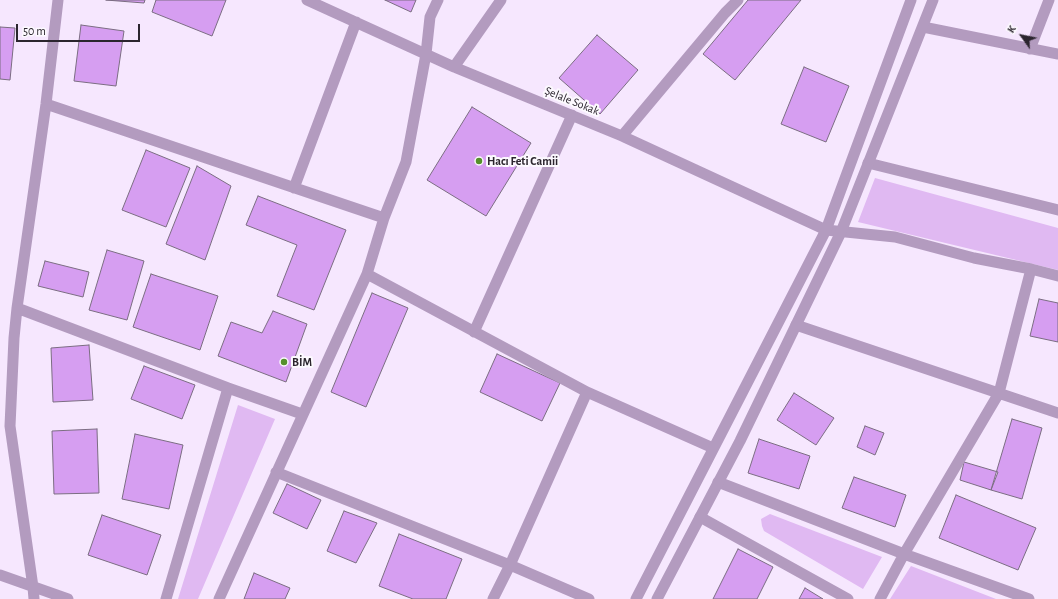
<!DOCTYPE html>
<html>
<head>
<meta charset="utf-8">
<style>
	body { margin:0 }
	#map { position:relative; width:1058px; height:599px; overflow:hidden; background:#f6e7fe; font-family:"Alegreya Sans",sans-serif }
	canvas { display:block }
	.north { position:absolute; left:1002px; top:16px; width:40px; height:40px; -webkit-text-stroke:3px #fcf9fe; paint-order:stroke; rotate:303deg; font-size:11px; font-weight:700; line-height:16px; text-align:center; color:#2b252e }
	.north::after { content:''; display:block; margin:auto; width:14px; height:18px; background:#2b252e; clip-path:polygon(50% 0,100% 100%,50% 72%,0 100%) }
	.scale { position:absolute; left:16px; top:24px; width:124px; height:18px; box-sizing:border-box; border:2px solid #2b252e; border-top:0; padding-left:5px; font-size:12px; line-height:14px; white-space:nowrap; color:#2b252e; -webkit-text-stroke:3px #fcf9fe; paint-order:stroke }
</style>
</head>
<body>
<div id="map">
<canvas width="1058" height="599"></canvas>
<div class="north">K</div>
<div class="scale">50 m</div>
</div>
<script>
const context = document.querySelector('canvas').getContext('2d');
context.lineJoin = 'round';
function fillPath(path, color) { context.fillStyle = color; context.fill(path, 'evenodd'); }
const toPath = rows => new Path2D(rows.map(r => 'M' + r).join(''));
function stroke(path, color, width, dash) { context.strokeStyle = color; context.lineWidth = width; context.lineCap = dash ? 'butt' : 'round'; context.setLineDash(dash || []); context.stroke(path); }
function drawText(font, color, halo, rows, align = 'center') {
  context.font = font + ' "Alegreya Sans",sans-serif'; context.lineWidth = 4; context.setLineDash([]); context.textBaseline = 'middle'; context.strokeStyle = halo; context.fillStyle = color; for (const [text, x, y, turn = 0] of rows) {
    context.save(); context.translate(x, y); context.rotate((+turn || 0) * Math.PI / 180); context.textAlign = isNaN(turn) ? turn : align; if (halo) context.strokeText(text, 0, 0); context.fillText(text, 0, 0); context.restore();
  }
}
const green = toPath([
	[875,178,1058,228,1058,270,858,222],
	[238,405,275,419,198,599,178,599],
	[770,514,882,557,863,589,764,531,762,526,761,519],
	[911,566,996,599,890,599]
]);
const building = toPath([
	[106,0,145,0,144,3,106,0],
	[156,0,226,0,212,36,152,12,156,0],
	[385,0,416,0,411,12,385,0],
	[748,0,801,0,735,80,703,54,748,0],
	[81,25,124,31,116,86,74,81,81,25],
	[0,27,15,28,10,80,0,79,0,27],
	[597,35,638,70,600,114,559,78,597,35],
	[804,67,849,86,826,142,781,124,804,67],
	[472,107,531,143,486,216,427,180,472,107],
	[146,150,190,168,166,227,122,210,146,150],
	[197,166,231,186,205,260,166,244,197,166],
	[258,196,346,230,314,310,277,296,297,245,246,225,258,196],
	[107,250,144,261,127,320,89,310,107,250],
	[45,261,89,272,83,297,38,286,45,261],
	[151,274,218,296,200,350,133,327,151,274],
	[372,293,408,308,366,407,331,392,372,293],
	[1039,299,1058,303,1058,342,1030,336,1039,299],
	[273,311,307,324,286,382,218,356,231,322,262,333,273,311],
	[89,345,93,400,53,402,51,348,89,345],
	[497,354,560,383,542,421,480,392,497,354],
	[144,366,195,385,182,419,131,399,144,366],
	[794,393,834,418,816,445,777,420,794,393],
	[1012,419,1042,428,1022,499,991,490,1012,419],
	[865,426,884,433,875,455,857,447,865,426],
	[97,429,99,493,54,494,52,431,97,429],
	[135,434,183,445,169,509,122,499,135,434],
	[759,439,810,456,799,489,748,473,759,439],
	[964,462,998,472,991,490,960,480,964,462],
	[854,477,906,495,895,527,842,508,854,477],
	[287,484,321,500,307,529,273,513,287,484],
	[956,495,1036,528,1018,570,939,538,956,495],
	[344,511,377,523,356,563,327,551,344,511],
	[102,515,161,535,147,575,88,555,102,515],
	[399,534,462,559,446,599,413,599,379,586,399,534],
	[738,549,773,567,757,599,713,599,738,549],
	[254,573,290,588,285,599,244,599,254,573],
	[805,588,823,599,799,599,805,588]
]);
const minor = toPath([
	[307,0,454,67,622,136,826,230,895,237,974,258,1031,269,1058,276],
	[923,27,1058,54],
	[1030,49,1049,0],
	[454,67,501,0],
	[46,104,384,218],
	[622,136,725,13,738,0],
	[868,163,1058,210],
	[294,188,356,22],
	[367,274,587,392,713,448],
	[17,308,228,388,302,414],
	[796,325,1058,413],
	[474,332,572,115],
	[276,472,510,565,589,599],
	[718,482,904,554,1029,599],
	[700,517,848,599],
	[0,575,68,599],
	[34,599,33,587,10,426,14,338,17,308,46,104,58,0],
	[166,599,228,388],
	[219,599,367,274,384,218,406,162,426,54,430,17,438,0],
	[493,599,510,565,587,392],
	[880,599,904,554,999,393,1031,269]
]);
const tertiary = toPath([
	[636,599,826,230,911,0],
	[657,599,740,441,841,232,933,0]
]);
const markers = [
	[479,161,4,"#56902c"],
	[284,362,4,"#56902c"]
];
const streetNames = [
	["Şelale Sokak",572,101,22]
];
const poiNames = [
	["Hacı Feti Camii",487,161],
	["BİM",292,362]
];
fillPath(green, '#e0b9f2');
fillPath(building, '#d69ef1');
stroke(building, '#7b6d82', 1);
stroke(minor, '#b39bbf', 11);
stroke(tertiary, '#b39bbf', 11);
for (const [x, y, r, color] of markers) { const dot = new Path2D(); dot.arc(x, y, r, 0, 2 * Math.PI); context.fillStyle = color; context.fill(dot); stroke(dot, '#fcf9fe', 1.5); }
drawText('12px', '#2b252e', '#fcf9fe', streetNames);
drawText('bold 12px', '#2b252e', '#fcf9fe', poiNames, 'left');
</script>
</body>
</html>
